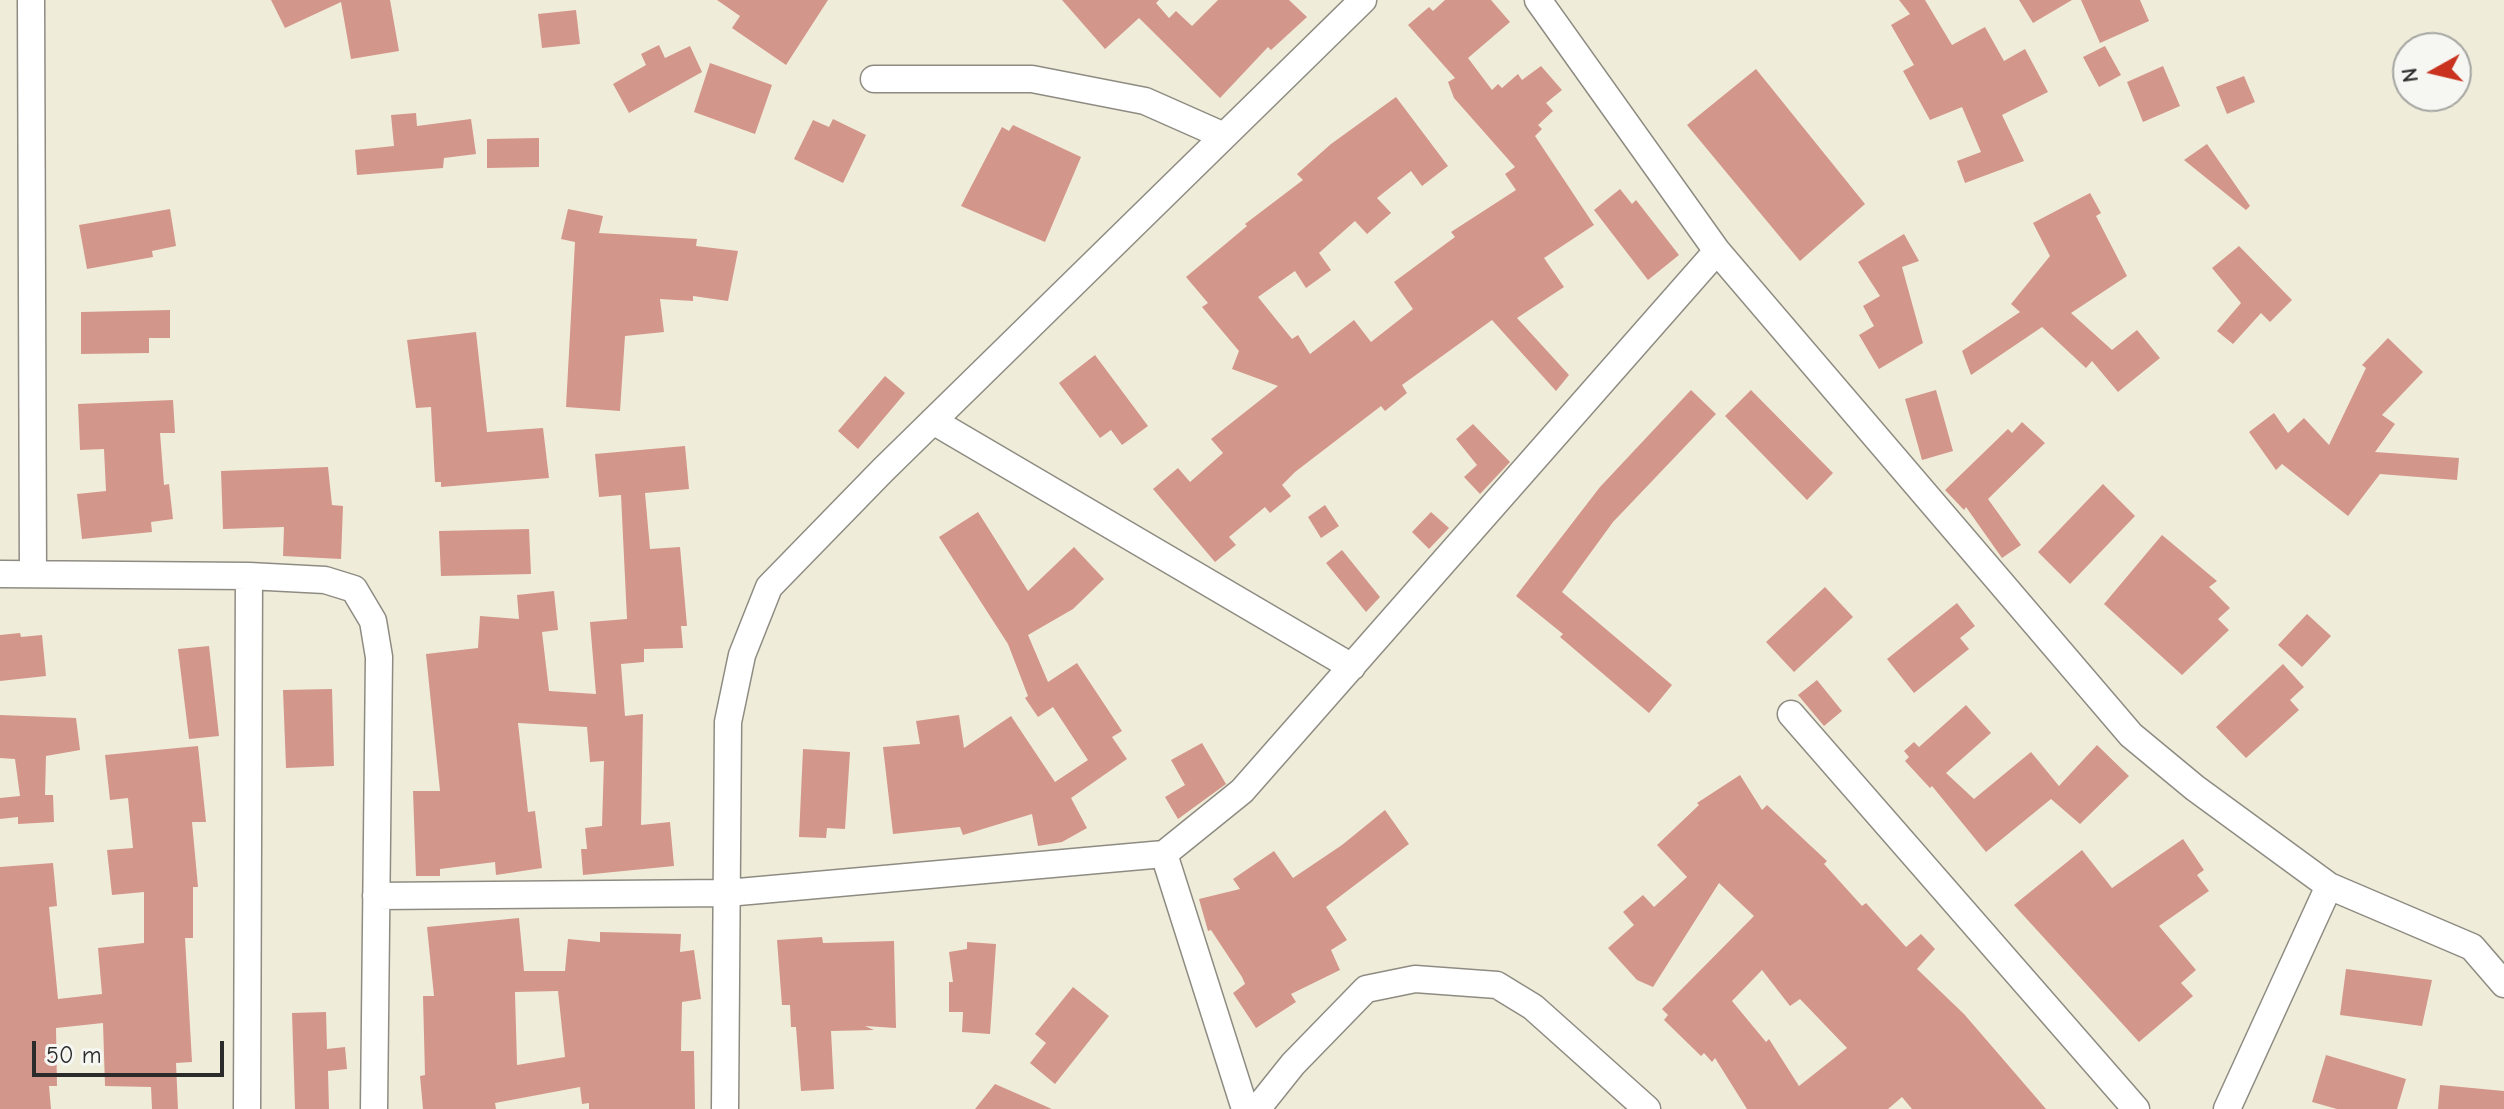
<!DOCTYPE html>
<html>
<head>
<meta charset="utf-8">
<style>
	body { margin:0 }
	#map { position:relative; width:2504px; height:1109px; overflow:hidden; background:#f0ecda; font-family:"Comic Neue",sans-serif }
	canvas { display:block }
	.north { position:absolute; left:2392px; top:32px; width:80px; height:80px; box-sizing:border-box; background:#f6f6f2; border:2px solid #a5a5a2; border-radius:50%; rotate:262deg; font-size:22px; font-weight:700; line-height:32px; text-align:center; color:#2b2b2b }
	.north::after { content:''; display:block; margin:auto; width:28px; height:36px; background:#c8321e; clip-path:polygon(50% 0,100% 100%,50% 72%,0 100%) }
	.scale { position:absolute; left:32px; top:1041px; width:192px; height:36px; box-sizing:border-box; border:4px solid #2b2b2b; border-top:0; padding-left:10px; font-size:24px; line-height:28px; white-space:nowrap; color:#2b2b2b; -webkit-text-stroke:6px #f6f6f2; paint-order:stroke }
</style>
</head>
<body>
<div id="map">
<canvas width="2504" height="1109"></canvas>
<div class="north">N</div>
<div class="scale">50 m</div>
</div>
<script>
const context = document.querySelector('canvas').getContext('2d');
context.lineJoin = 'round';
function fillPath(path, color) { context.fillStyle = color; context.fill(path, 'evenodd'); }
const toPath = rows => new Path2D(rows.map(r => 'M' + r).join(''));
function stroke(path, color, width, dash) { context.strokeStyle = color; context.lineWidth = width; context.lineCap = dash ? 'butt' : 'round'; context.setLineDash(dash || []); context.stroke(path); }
const building = toPath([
	[271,0,390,0,399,51,351,59,341,2,285,28],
	[717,0,828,0,786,65,732,28,740,16],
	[1062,0,1159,0,1156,3,1169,18,1176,11,1192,26,1218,0,1289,0,1307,17,1271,50,1268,47,1220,98,1139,18,1105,49],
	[1445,0,1491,0,1510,22,1468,58,1492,90,1498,84,1502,88,1518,74,1522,80,1541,66,1562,90,1546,103,1553,111,1538,125,1542,129,1535,136,1594,225,1544,258,1564,287,1517,318,1569,375,1556,391,1492,320,1402,385,1407,393,1385,411,1381,406,1295,472,1282,485,1291,496,1270,513,1265,507,1229,537,1236,545,1215,562,1153,489,1178,468,1190,482,1223,453,1211,439,1278,386,1232,369,1239,351,1202,307,1208,303,1186,277,1247,226,1245,224,1303,180,1297,174,1331,144,1396,97,1448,166,1422,186,1411,171,1377,198,1391,213,1367,234,1355,221,1319,253,1331,270,1306,288,1295,271,1258,297,1292,339,1298,335,1310,354,1354,320,1371,342,1413,309,1394,282,1455,237,1451,232,1516,190,1505,174,1515,167,1454,98,1448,82,1455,78,1408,25,1429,7,1433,11],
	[1899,0,1925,0,1952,45,1985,27,2004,61,2025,49,2048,92,2002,115,2024,161,1965,183,1957,161,1981,152,1962,107,1930,120,1903,71,1914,65,1891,25,1910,14],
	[2019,0,2072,0,2033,23],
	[2081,0,2140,0,2149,21,2100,43],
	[576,10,580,44,542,48,538,14],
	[659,45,665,58,690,46,702,72,629,113,613,84,646,65,641,54],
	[2105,46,2121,75,2099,87,2083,57],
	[710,63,772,85,755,134,694,112],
	[2163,66,2180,106,2143,122,2127,82],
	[1756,69,1865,204,1800,261,1687,125],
	[2244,76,2255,102,2227,114,2216,87],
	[416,113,417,126,471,119,476,154,444,158,443,168,357,175,355,150,394,146,391,115],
	[833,119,866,135,843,183,794,159,813,120,829,127],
	[1013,125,1081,157,1045,242,961,206,1002,127,1009,131],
	[539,138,539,167,487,168,487,139],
	[2207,144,2250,206,2246,210,2184,160],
	[1620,189,1632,204,1636,200,1679,255,1648,280,1594,210],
	[2090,193,2101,213,2096,216,2127,276,2071,313,2112,350,2137,330,2160,358,2118,392,2092,361,2086,368,2042,327,1971,375,1962,351,2020,312,2011,304,2050,256,2033,223],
	[170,209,176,246,152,251,153,257,87,269,79,225],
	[568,209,603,216,599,233,697,239,696,246,738,251,728,301,693,296,693,301,660,299,664,332,625,336,620,411,566,407,575,242,561,239],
	[1904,234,1919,261,1902,267,1923,343,1879,369,1859,335,1874,326,1863,306,1880,296,1858,262],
	[2239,246,2292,300,2270,322,2261,313,2233,344,2217,331,2241,303,2212,268],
	[170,310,170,338,149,338,149,353,81,354,81,312],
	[476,332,487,432,543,428,549,478,441,487,441,482,435,482,431,407,416,408,407,340],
	[2388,338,2423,372,2382,415,2395,424,2375,452,2459,458,2457,480,2380,474,2348,516,2282,464,2276,470,2249,432,2274,413,2288,433,2304,418,2329,445,2366,368,2362,365],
	[1095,355,1148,426,1122,445,1111,430,1100,438,1059,383],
	[885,376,905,393,858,449,838,431],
	[1691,390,1716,414,1613,522,1562,592,1672,685,1649,713,1560,637,1563,634,1516,596,1600,487],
	[1751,390,1833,473,1807,500,1725,416],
	[1936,390,1953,451,1922,460,1905,399],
	[173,400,175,433,160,433,164,485,169,484,173,519,151,522,152,532,82,539,77,494,106,491,104,449,80,450,78,404],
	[2022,422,2045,443,1988,499,2021,545,2002,558,1966,507,1964,510,1945,490,2008,429,2012,433],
	[1473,424,1510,462,1480,494,1464,477,1477,465,1456,439],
	[685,446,689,489,645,493,650,549,680,547,687,626,681,626,683,648,644,649,644,662,621,664,625,716,643,714,641,825,670,822,674,866,583,875,581,849,587,849,585,828,602,826,604,761,590,762,587,727,518,723,528,812,535,811,542,868,496,875,495,862,440,869,440,876,416,876,413,791,440,791,426,654,478,648,480,616,519,619,517,595,554,591,558,630,542,632,549,691,596,694,590,622,627,619,621,495,599,497,595,454],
	[328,467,332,505,343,506,341,559,283,556,284,527,223,529,221,471],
	[2103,484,2135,516,2070,584,2038,552],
	[1325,505,1339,526,1321,538,1308,517],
	[978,512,1028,591,1074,547,1104,579,1073,609,1028,635,1048,682,1077,663,1122,731,1112,737,1127,759,1071,798,1087,828,1062,842,1038,846,1032,814,963,835,960,827,893,834,883,747,920,744,916,721,959,715,964,748,1011,716,1055,782,1088,760,1053,707,1038,717,1025,698,1028,696,1008,644,939,537],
	[1431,512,1449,528,1429,549,1412,532],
	[529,529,531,574,441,576,439,531],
	[2162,535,2217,581,2209,587,2230,608,2218,619,2229,630,2182,675,2104,604],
	[1342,550,1380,597,1366,612,1326,563],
	[1825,587,1853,617,1794,672,1766,642],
	[1957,603,1975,626,1960,638,1969,649,1914,693,1887,659],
	[2307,614,2331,636,2302,667,2278,645],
	[20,633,21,637,42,635,46,676,0,681,0,635],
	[209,646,219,736,189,739,178,649],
	[2283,664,2304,687,2290,700,2299,710,2246,758,2216,727],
	[1817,680,1842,711,1824,726,1798,695],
	[332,689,334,766,286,768,283,690],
	[1966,705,1991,733,1946,773,1974,799,2031,752,2059,786,2097,745,2129,776,2080,824,2051,799,1986,852,1932,786,1930,788,1905,761,1909,757,1904,751,1914,742,1919,747],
	[0,715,76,718,80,750,46,756,45,795,53,795,54,822,18,824,18,817,0,819,0,798,20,796,15,759,0,758],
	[1202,743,1226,784,1178,819,1165,797,1185,785,1171,760],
	[198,746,206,822,192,822,198,887,193,887,193,938,185,938,192,1062,176,1063,178,1109,152,1109,151,1087,105,1086,103,1023,56,1028,57,1086,49,1086,51,1109,0,1109,0,867,53,863,57,906,49,907,58,999,102,994,98,948,144,943,144,892,112,895,107,850,133,848,128,798,110,800,105,755],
	[803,749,850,752,845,829,827,828,826,838,799,837],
	[1740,775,1762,810,1767,805,1827,861,1824,864,1862,906,1866,903,1906,947,1921,934,1935,949,1917,969,1964,1014,2046,1109,1912,1109,1902,1097,1888,1109,1747,1109,1715,1058,1712,1062,1704,1053,1701,1056,1664,1020,1668,1015,1662,1009,1754,916,1719,883,1653,987,1637,980,1608,948,1634,925,1623,912,1643,895,1654,907,1687,877,1657,845,1699,805,1697,803],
	[1762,970,1790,1006,1800,999,1847,1048,1799,1086,1769,1039,1766,1042,1732,1001],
	[1385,810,1409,844,1326,907,1347,940,1331,950,1340,970,1291,994,1296,1002,1256,1028,1233,993,1245,984,1242,977,1211,930,1208,931,1199,899,1240,889,1233,879,1274,851,1293,878,1342,845],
	[2183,839,2204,870,2197,875,2209,891,2159,926,2196,970,2181,983,2193,996,2139,1042,2014,905,2082,850,2112,888],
	[519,918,524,971,565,971,568,939,600,942,600,932,681,934,680,952,694,950,701,999,682,1002,681,1051,694,1051,695,1109,589,1109,589,1103,582,1104,580,1087,495,1103,496,1109,423,1109,420,1076,425,1075,423,996,434,996,427,927],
	[558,991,565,1057,517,1065,515,992],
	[822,937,823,943,894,941,896,1028,865,1026,874,1030,831,1031,834,1089,801,1091,796,1027,791,1027,790,1005,782,1005,777,940],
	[967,942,996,944,990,1034,962,1032,963,1012,949,1012,949,982,953,982,949,952,967,949],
	[2346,969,2432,980,2422,1026,2340,1015],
	[1073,987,1109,1016,1055,1084,1030,1063,1046,1043,1035,1034],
	[326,1012,327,1049,345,1047,347,1069,328,1071,329,1109,295,1109,292,1013],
	[2326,1055,2406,1079,2397,1109,2337,1109,2312,1102],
	[995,1084,1052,1109,975,1109],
	[2440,1085,2504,1091,2504,1109,2438,1109]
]);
const street = toPath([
	[31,0,33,573],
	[1538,0,1717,251,2131,735,2195,788,2329,886,2472,947,2504,984],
	[874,79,1032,79,1145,101,1224,136],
	[933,421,1352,667],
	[0,574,249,576,325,580,354,589,373,621,379,657,374,1109],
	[1791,714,2136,1109],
	[1164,854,1245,1109],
	[376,896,727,893,1164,854,1242,791,1717,251],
	[247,1109,249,576],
	[725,1109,728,722,742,655,769,587,883,470,1363,0],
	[1257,1109,1293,1064,1366,989,1415,979,1497,985,1533,1007,1647,1109],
	[2227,1109,2329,886]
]);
fillPath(building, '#d3968a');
stroke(street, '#8e8c82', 29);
stroke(street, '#fff', 26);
</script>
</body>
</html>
